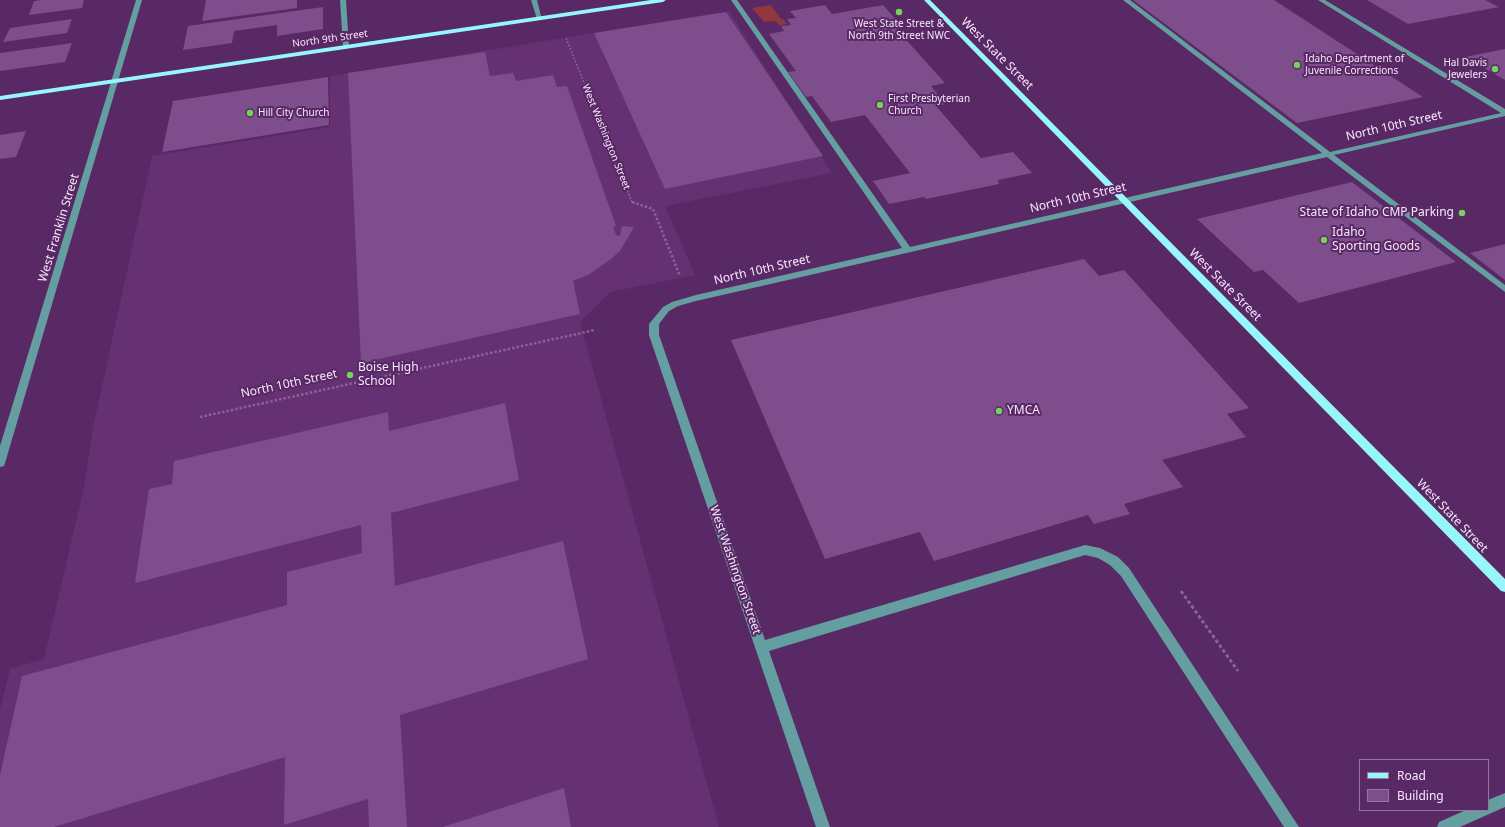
<!DOCTYPE html>
<html>
<head>
<meta charset="utf-8">
<style>
	body { margin:0 }
	#map { position:relative; width:1505px; height:827px; overflow:hidden; background:#582964; font-family:"Noto Sans",sans-serif }
	canvas { display:block }
	.legend { position:absolute; left:1359px; top:759px; width:130px; height:52px; box-sizing:border-box; background:#582964; border:1px solid #9875a1; margin:0; padding:5px 7px; list-style:none; font-size:12px; color:#f8e7fc }
	.legend li { display:flex; align-items:center; gap:8px; height:20px }
	.legend b { width:20px; border:1px solid #9875a1 }
</style>
</head>
<body>
<div id="map">
<canvas width="1505" height="827"></canvas>
<ul class="legend">
<li><b style="height:5px;background:#97f6fa"></b>Road</li>
<li><b style="height:11px;background:#7e4d8b"></b>Building</li>
</ul>
</div>
<script>
const context = document.querySelector('canvas').getContext('2d');
context.lineJoin = 'round';
function fillPath(path, color) { context.fillStyle = color; context.fill(path, 'evenodd'); }
const toPath = rows => new Path2D(rows.map(r => 'M' + r).join(''));
function stroke(path, color, width, dash) { context.strokeStyle = color; context.lineWidth = width; context.lineCap = dash ? 'butt' : 'round'; context.setLineDash(dash || []); context.stroke(path); }
function drawText(font, color, halo, rows, align = 'center') {
  context.font = font + ' "Noto Sans",sans-serif'; context.lineWidth = 4; context.setLineDash([]); context.textBaseline = 'middle'; context.strokeStyle = halo; context.fillStyle = color; for (const [text, x, y, turn = 0] of rows) {
    context.save(); context.translate(x, y); context.rotate((+turn || 0) * Math.PI / 180); context.textAlign = isNaN(turn) ? turn : align; if (halo) context.strokeText(text, 0, 0); context.fillText(text, 0, 0); context.restore();
  }
}
const built = toPath([
	[729,11,832,173,665,206,695,275,610,292,580,322,719,827,0,827,0,710,10,669,44,659,84,487,93,428,152,156,330,127,330,76]
]);
const green = toPath([
	[771,5,781,19,783,19,787,24,779,25,775,21,764,22,752,8]
]);
const building = toPath([
	[41,0,84,0,82,8,29,15,34,1],
	[206,0,297,0,297,8,202,21],
	[1133,0,1274,0,1423,97,1297,123],
	[1367,0,1485,0,1499,7,1408,24],
	[825,5,832,14,883,5,899,23,892,24,945,83,931,86,946,104,936,106,981,158,1013,152,1032,173,998,180,999,184,926,199,924,197,889,204,873,181,910,173,865,115,831,122,812,96,806,97,788,72,796,71,769,34,784,31,781,26,791,25,787,19,796,18,790,11],
	[323,7,323,29,277,36,277,25,234,31,232,43,183,50,188,26],
	[726,12,823,156,665,189,594,33],
	[72,19,67,33,3,42,10,28],
	[72,43,65,62,0,71,0,53],
	[1505,49,1505,80,1465,57],
	[485,52,490,76,513,73,516,81,553,75,557,87,567,86,616,226,613,227,616,235,620,236,622,226,634,227,620,251,611,259,588,275,573,281,580,314,361,363,348,73],
	[328,77,329,125,162,152,173,101],
	[26,131,16,157,0,159,0,135],
	[1352,182,1456,262,1299,303,1263,270,1254,272,1197,219],
	[1505,244,1505,280,1470,253],
	[1084,259,1099,276,1124,270,1249,408,1227,414,1246,437,1162,460,1183,487,1124,504,1130,514,1094,524,1088,515,934,561,920,532,825,559,731,340],
	[505,403,519,480,391,513,395,586,563,541,588,659,400,715,407,827,369,827,368,799,284,825,285,757,54,827,0,827,0,775,22,676,287,605,287,572,362,553,361,525,135,583,149,489,172,484,174,461,388,412,389,431],
	[564,788,571,827,443,827]
]);
const pathFar2 = toPath([
	[566,38,632,202,634,203]
]);
const pathFar1 = toPath([
	[632,202,653,209,680,276],
	[200,417,595,330]
]);
const path = toPath([
	[1181,591,1238,671]
]);
const minor = toPath([
	[136,0,142,0,5,463,4,466,0,467,0,446,136,0],
	[340,0,346,0,349,47,346,49,343,47,340,0],
	[531,0,537,0,542,20,537,19,531,0],
	[731,0,737,0,910,247,1322,153,1123,0,1130,0,1330,152,1501,113,1318,0,1325,0,1505,109,1505,116,1334,155,1505,285,1505,292,1327,157,696,301,678,306,669,311,659,324,659,335,765,640,1085,545,1100,548,1118,557,1129,568,1299,827,1284,827,1121,576,1110,565,1098,558,1085,555,769,651,830,827,816,827,649,335,649,324,663,307,672,302,696,295,902,248,731,0],
	[1505,793,1505,807,1460,827,1437,827,1439,822,1466,810,1488,810,1488,800,1505,793]
]);
const major = toPath([
	[651,0,666,0,663,2,0,100,0,96,651,0],
	[924,0,930,0,1505,579,1505,592,1501,591,924,0]
]);
const markers = [
	[899,12,4,"#75d25b"],
	[1297,65,4,"#75d25b"],
	[1495,69,4,"#75d25b"],
	[880,105,4,"#75d25b"],
	[250,113,4,"#75d25b"],
	[1462,213,4,"#75d25b"],
	[1324,240,4,"#75d25b"],
	[350,375,4,"#75d25b"],
	[999,411,4,"#75d25b"]
];
const farPoinames = [
	["West State Street &",899,24,"center"],
	["North 9th Street NWC",899,36,"center"],
	["Idaho Department of",1305,59],
	["Juvenile Corrections",1305,71],
	["Hal Davis",1487,63,"right"],
	["Jewelers",1487,75,"right"],
	["First Presbyterian",888,99],
	["Church",888,111],
	["Hill City Church",258,113]
];
const farStreetnames = [
	["North 9th Street",330,39,-8],
	["West Washington Street",606,137,68]
];
const streetNames = [
	["West State Street",997,54,45],
	["North 10th Street",1394,126,-13],
	["North 10th Street",1078,198,-13],
	["West Franklin Street",59,228,-73],
	["North 10th Street",762,270,-13],
	["West State Street",1225,285,45],
	["North 10th Street",289,384,-12],
	["West State Street",1452,516,46],
	["West Washington Street",735,570,71]
];
const poiNames = [
	["State of Idaho CMP Parking",1454,213,"right"],
	["Idaho",1332,233],
	["Sporting Goods",1332,247],
	["Boise High",358,368],
	["School",358,382],
	["YMCA",1007,411]
];
fillPath(built, '#653172');
fillPath(green, '#91373d');
fillPath(building, '#7e4d8b');
stroke(pathFar2, '#896493', 1.5, [2, 1.5]);
stroke(pathFar1, '#896493', 2.5, [2.5, 2]);
stroke(path, '#896493', 3, [3.5, 2.5]);
fillPath(minor, '#659ea0');
fillPath(major, '#97f6fa');
for (const [x, y, r, color] of markers) { const dot = new Path2D(); dot.arc(x, y, r, 0, 2 * Math.PI); context.fillStyle = color; context.fill(dot); stroke(dot, '#582964', 1.5); }
drawText('10px', '#f8e7fc', '#582964', farPoinames, 'left');
drawText('10px', '#f8e7fc', '#582964', farStreetnames);
drawText('12px', '#f8e7fc', '#582964', streetNames);
drawText('12px', '#f8e7fc', '#582964', poiNames, 'left');
</script>
</body>
</html>
